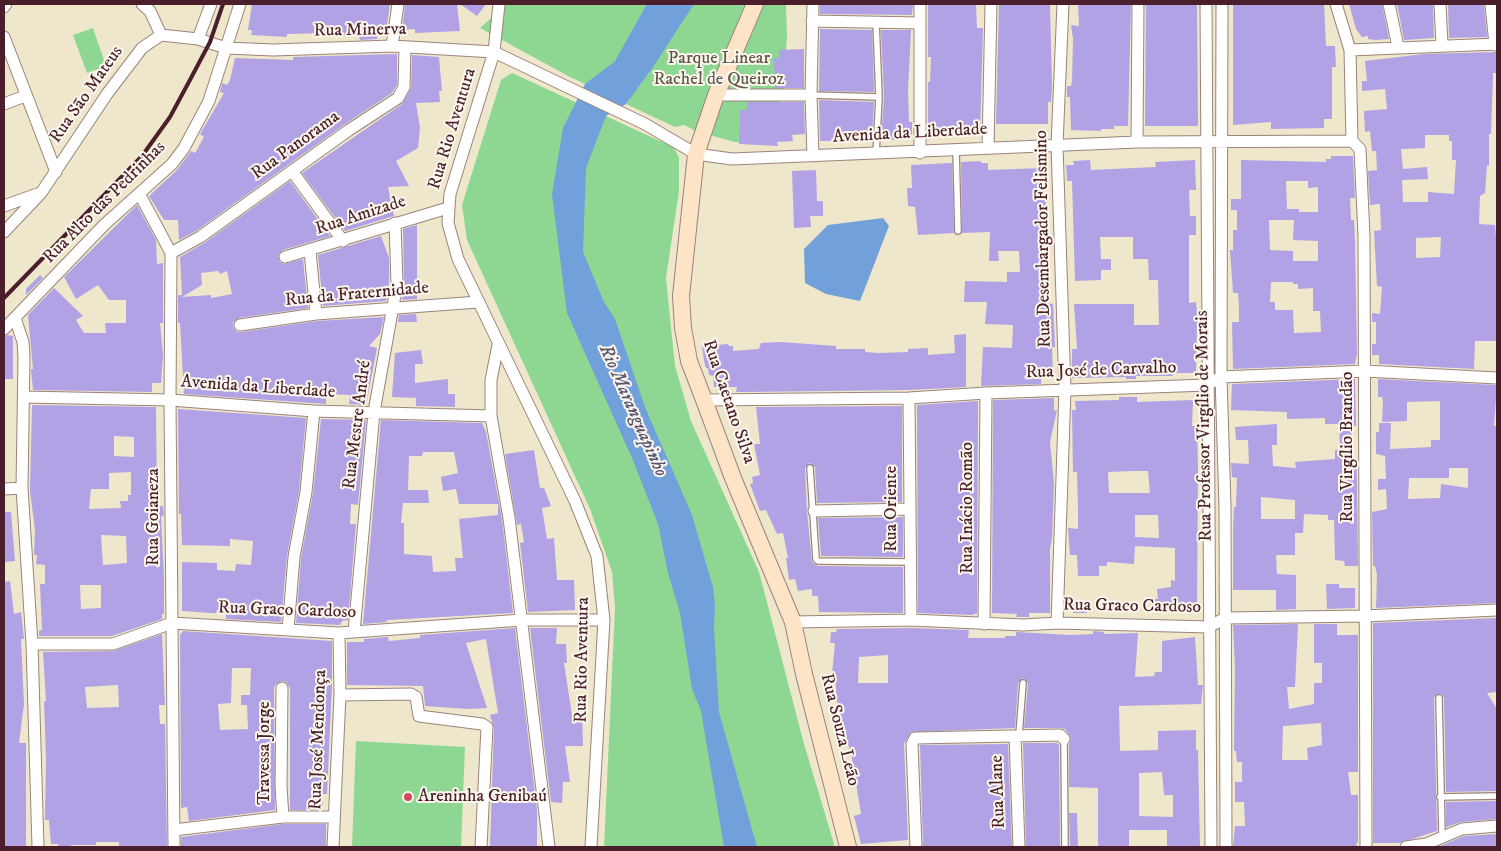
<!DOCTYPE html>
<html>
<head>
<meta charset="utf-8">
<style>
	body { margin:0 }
	#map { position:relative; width:1501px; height:851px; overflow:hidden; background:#eee7cb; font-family:"IM FELL DW Pica",serif }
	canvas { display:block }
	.frame { position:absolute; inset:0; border:5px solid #4a1f2b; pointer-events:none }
</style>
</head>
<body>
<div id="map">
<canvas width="1501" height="851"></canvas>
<div class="frame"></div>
</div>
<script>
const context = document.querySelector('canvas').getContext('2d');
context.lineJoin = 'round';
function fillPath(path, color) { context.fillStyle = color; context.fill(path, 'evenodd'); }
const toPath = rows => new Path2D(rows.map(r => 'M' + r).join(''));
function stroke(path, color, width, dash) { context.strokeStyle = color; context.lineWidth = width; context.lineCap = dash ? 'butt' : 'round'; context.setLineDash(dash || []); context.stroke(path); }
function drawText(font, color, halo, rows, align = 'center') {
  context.font = font + ' "IM FELL DW Pica",serif'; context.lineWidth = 4; context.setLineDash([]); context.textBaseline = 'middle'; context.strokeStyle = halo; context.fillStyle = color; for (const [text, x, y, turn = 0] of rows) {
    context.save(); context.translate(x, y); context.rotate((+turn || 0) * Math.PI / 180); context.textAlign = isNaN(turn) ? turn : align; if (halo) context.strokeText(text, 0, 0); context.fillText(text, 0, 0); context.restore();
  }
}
const green = toPath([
	[507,4,786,4,787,37,782,96,766,143,735,142,698,132,684,125,675,127,626,104,630,99,591,80,585,84,570,77,480,28],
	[93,28,106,66,87,73,73,35],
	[512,73,673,147,679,157,679,191,666,278,675,366,691,421,759,572,804,744,835,847,604,847,615,608,612,572,590,509,467,240,462,205,501,80],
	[356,741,465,747,461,847,352,847]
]);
const water = toPath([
	[647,4,694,4,653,67,626,104,606,116,586,168,583,252,604,302,615,319,645,407,692,515,713,587,715,606,714,629,719,712,757,847,724,847,701,711,692,689,680,613,668,573,658,524,632,458,567,313,552,194,563,128,585,84,615,61],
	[883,218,889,226,860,301,826,294,805,283,804,249,828,225]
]);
const building = toPath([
	[252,4,390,4,386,32,377,32,377,39,360,40,359,35,330,36,330,33,287,34,287,37,251,35,252,30,248,30],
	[405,4,457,4,460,31,415,33,415,29,402,30],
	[460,4,486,4,477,16],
	[820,4,913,4,912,15,820,14],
	[928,4,976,4,977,28,983,28,980,134,934,134,934,138,928,138,928,82,930,82,931,57,928,57],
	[999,4,1050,4,1052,87,1051,102,1048,102,1048,124,996,124],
	[1078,4,1131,4,1128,126,1114,126,1114,129,1101,129,1101,131,1071,130,1070,97,1067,97,1067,86,1071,86,1072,81,1073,39,1071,25,1079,26],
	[1146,4,1197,4,1198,126,1145,126],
	[1233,4,1324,4,1326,46,1335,46,1336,67,1332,67,1332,119,1324,119,1324,128,1271,129,1271,122,1233,125],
	[1349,4,1382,4,1389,39,1376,40,1368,39,1368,36,1362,37,1356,29],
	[1397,4,1433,4,1434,38,1404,40],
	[1448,4,1484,4,1487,37,1449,38],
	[820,29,872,30,874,92,819,91],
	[881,30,911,30,908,90,909,122,912,122,912,137,910,137,910,139,881,140,884,97],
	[804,49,804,88,775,88,774,58,779,58,779,50],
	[1497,52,1497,73,1493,73,1493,76,1491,134,1489,134,1489,166,1487,165,1485,193,1480,196,1479,224,1495,225,1497,250,1497,341,1475,341,1474,369,1379,364,1379,355,1372,355,1372,344,1376,344,1376,322,1372,322,1372,313,1380,314,1382,287,1377,286,1374,231,1381,230,1380,204,1370,205,1368,171,1377,170,1376,151,1372,151,1370,131,1365,132,1364,111,1387,109,1385,89,1362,91,1362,81,1367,81,1365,61,1424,54],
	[1425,135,1449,135,1449,141,1452,141,1452,160,1456,160,1454,194,1428,192,1428,202,1403,202,1402,180,1428,179,1427,167,1403,169,1401,149,1425,148],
	[1441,237,1440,257,1416,258,1416,238],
	[397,54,397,85,392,93,345,124,196,231,179,240,178,220,164,220,149,196,177,170,191,151,195,153,204,137,200,134,224,93,220,92,222,83,227,85,230,80,235,58,293,60,293,57],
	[412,55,439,57,442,91,439,91,440,102,416,103,420,128,418,148,396,161,409,186,388,187,394,216,345,231,302,173,402,104,411,88],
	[819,100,874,102,872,141,820,141],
	[747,102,804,102,805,134,792,135,793,141,777,142,778,146,739,144,740,110,747,110],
	[1331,156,1353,156,1355,198,1350,198,1351,220,1354,220,1355,242,1357,354,1355,364,1233,369,1232,322,1239,322,1239,307,1238,293,1233,293,1230,250,1233,250,1233,230,1237,230,1237,210,1231,210,1231,199,1241,199,1241,160,1326,162,1326,159,1331,159],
	[1286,181,1308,181,1308,188,1318,187,1318,212,1299,212,1299,209,1287,209],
	[1269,220,1294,220,1293,240,1318,241,1318,261,1293,261,1293,251,1270,250],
	[1271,282,1293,282,1293,284,1298,284,1298,289,1313,288,1313,311,1320,311,1321,332,1294,333,1293,310,1275,310,1275,302,1270,302],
	[1090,160,1091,170,1156,167,1155,162,1195,160,1196,190,1189,190,1190,216,1196,216,1196,235,1189,235,1189,303,1196,302,1197,313,1200,313,1199,324,1197,324,1196,373,1173,373,1173,376,1136,376,1136,379,1126,379,1126,377,1072,378,1072,349,1077,349,1074,304,1134,304,1134,325,1159,325,1158,280,1149,280,1148,259,1133,259,1133,237,1100,237,1101,259,1111,259,1111,270,1101,270,1101,280,1075,281,1072,181,1067,181,1066,165,1074,165,1073,161],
	[981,161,981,163,988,163,988,170,1044,168,1050,282,1045,281,1045,303,1053,304,1055,347,1052,347,1053,376,1041,376,1041,384,981,386,983,347,1012,348,1013,325,985,324,987,302,964,302,965,281,1007,282,1007,272,1020,272,1019,251,998,251,999,261,989,261,990,232,962,233,961,162],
	[950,163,952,163,954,233,918,235,915,207,908,206,907,188,912,188,911,165],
	[816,170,817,201,823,201,823,216,810,216,811,227,794,228,792,171],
	[290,181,330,236,283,250,278,255,280,262,284,264,303,259,308,308,239,318,233,322,233,327,237,332,241,332,317,321,384,317,380,334,369,346,377,348,366,405,349,404,350,395,326,394,326,404,184,394,180,323,178,323,178,295,182,295,180,257,204,243],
	[218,271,220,274,227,271,232,294,211,298,211,295,182,297,202,285,201,273],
	[137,205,156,240,157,264,163,263,163,323,160,323,163,355,161,383,152,383,152,392,33,390,31,369,33,369,28,315,54,288,83,316,76,320,84,333,106,333,105,323,126,323,126,300,109,300,98,285,76,299,64,277],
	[417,225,417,299,402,300,404,284,403,229],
	[381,236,389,258,389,283,386,301,323,306,318,255],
	[40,275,43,278,26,295,26,289],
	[416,314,417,322,398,322,399,315],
	[966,334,966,387,909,390,746,392,736,392,737,387,714,387,713,376,709,375,708,368,706,368,704,361,702,346,728,344,729,346,733,346,733,351,759,349,761,343,780,342,836,346,836,349,865,349,865,352,879,353,908,352,908,349,928,348,928,355,955,353,954,335],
	[8,335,13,336,13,379,4,379,4,336],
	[421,350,423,364,415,364,415,383,448,379,448,394,455,394,455,407,416,406,416,398,392,397,395,353],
	[1355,379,1356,426,1351,426,1352,452,1353,458,1356,458,1357,481,1358,566,1345,566,1344,561,1335,560,1334,520,1328,520,1328,515,1304,514,1303,533,1295,533,1295,555,1276,555,1277,574,1296,575,1296,609,1276,610,1276,590,1233,590,1233,528,1234,507,1236,507,1237,478,1232,477,1231,463,1249,464,1248,440,1236,440,1235,427,1277,424,1277,445,1272,445,1273,466,1296,468,1295,462,1335,459,1335,450,1340,449,1339,424,1325,424,1325,418,1287,419,1287,412,1231,410,1232,384],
	[1261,497,1295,500,1295,519,1261,519],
	[1378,379,1497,385,1494,426,1497,426,1497,603,1376,608,1377,575,1375,566,1373,566,1372,512,1387,509,1386,489,1378,490,1378,479,1386,479,1385,456,1376,454,1376,432,1379,432,1379,423,1391,423,1390,449,1431,447,1431,440,1440,440,1440,401,1407,402,1407,421,1382,422,1383,401,1382,397,1378,397],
	[1449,468,1468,468,1468,488,1441,484,1440,498,1408,499,1409,478,1449,478],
	[1119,397,1137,397,1137,402,1193,400,1192,426,1197,426,1198,470,1197,610,1151,611,1150,599,1158,599,1157,589,1171,587,1171,580,1175,581,1175,548,1135,546,1134,564,1107,562,1107,566,1099,566,1099,576,1078,576,1077,555,1070,555,1068,528,1078,529,1078,509,1077,472,1073,472,1072,410,1076,410,1075,401,1119,400],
	[1133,471,1148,471,1150,493,1109,493,1108,472],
	[1135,515,1158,515,1159,538,1135,537],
	[1054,398,1054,411,1057,410,1050,442,1054,483,1052,539,1050,549,1050,613,1029,613,1029,617,1016,617,1017,614,992,613,993,400],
	[978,401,977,613,972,615,918,613,917,405],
	[32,405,156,407,157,506,163,506,164,515,161,517,164,577,164,614,162,614,162,619,112,636,39,636,39,631,42,630,40,584,45,584,45,565,36,564,37,555,34,555,35,530,30,491],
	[114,436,134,437,134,457,114,456],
	[131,472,131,495,128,495,128,501,120,501,121,508,89,509,91,489,109,489,109,473],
	[101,535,126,536,127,563,103,565],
	[80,585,101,585,101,608,81,609],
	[902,406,902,502,817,503,815,467,809,463,805,468,807,512,812,562,818,566,903,567,903,613,819,612,818,596,812,596,812,589,798,591,795,579,789,580,786,558,788,558,783,533,777,534,766,510,760,511,750,484,753,483,752,477,760,475,754,444,760,444,756,407],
	[178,409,306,418,299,491,287,556,281,622,226,619,226,614,182,611,182,562,217,563,217,570,235,571,236,564,251,565,253,541,230,539,230,546,182,545,181,514,179,514],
	[321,419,366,420,358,505,351,504,350,524,356,524,348,620,342,621,340,625,296,623,301,558,313,493],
	[381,420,482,423,486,432,502,519,513,613,387,620,387,622,363,624],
	[423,452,454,452,458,473,441,477,443,491,456,489,459,504,498,504,498,515,459,519,463,558,455,558,456,571,433,572,432,556,404,554,404,523,401,523,403,503,429,503,428,490,408,490,409,456,422,456],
	[534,450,540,488,544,488,551,506,542,508,547,539,554,538,557,580,574,580,575,610,528,612,520,543,524,542,521,524,517,525,505,454],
	[4,512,11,512,15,561,4,562],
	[903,517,903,557,821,556,818,518],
	[10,581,14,614,21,612,24,639,21,639,24,704,19,743,26,743,26,847,4,847,4,582],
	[1326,584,1339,584,1339,588,1355,588,1355,608,1327,609],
	[1073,603,1087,603,1087,613,1073,613],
	[1497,618,1497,692,1487,693,1497,709,1497,791,1446,792,1444,698,1442,694,1437,694,1434,698,1437,831,1400,843,1373,843,1373,623],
	[1298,624,1295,687,1287,687,1289,709,1314,704,1314,683,1322,683,1322,663,1314,663,1314,624,1337,624,1337,635,1358,635,1358,772,1348,772,1351,795,1358,795,1358,843,1356,843,1357,847,1233,847,1235,826,1245,826,1244,802,1235,802,1235,782,1242,782,1242,762,1237,762,1236,751,1234,751,1235,667,1233,625],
	[1321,723,1322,745,1307,748,1308,760,1282,760,1283,726],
	[515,628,537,810,537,847,490,847,494,727,490,715,498,713,486,639,466,643,487,708,468,709,425,706,423,686,347,685,347,642,364,642,364,639,388,637,389,641,420,638,420,635],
	[530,628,557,628,556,644,566,644,567,663,564,663,572,715,582,714,583,746,565,746,570,782,563,782,562,803,551,802],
	[911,628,969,630,968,638,1005,638,1005,636,1016,636,1016,632,1071,635,1093,634,1093,631,1104,632,1104,634,1138,633,1135,677,1154,676,1155,672,1162,672,1162,641,1195,637,1198,685,1203,685,1201,704,1119,706,1120,751,1158,750,1158,731,1196,730,1196,750,1198,750,1200,847,1167,847,1167,830,1129,830,1129,847,1098,847,1098,788,1069,787,1069,745,1071,738,1065,729,1060,728,1024,728,1028,683,1023,678,1018,683,1015,728,911,732,904,744,908,840,861,844,854,816,861,814,852,759,837,702,835,674,832,674,835,643,830,643,831,632,836,632,837,629],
	[888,655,888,683,858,683,859,657],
	[1162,772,1164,795,1173,795,1173,817,1139,816,1139,773],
	[183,631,332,641,332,685,327,794,322,794,323,807,318,807,319,810,290,810,290,688,286,682,282,681,276,684,274,688,275,810,189,821,187,807,181,808,180,635],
	[232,668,251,668,250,695,241,695,241,705,247,705,248,729,220,730,218,704,231,703],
	[162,634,165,705,159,705,160,724,165,724,167,847,119,847,119,842,96,842,96,845,71,845,71,847,58,847,58,844,51,844,49,820,45,820,46,760,44,701,46,701,43,652,113,651],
	[118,685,119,707,87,708,85,687],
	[1023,743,1057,743,1059,745,1060,847,1026,847],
	[1008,744,1012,847,923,847,920,745],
	[1497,801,1497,819,1461,822,1446,827,1446,802],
	[1069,813,1077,813,1078,847,1070,847],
	[283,824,326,824,326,847,181,847,181,837],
	[1497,834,1497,847,1438,847,1464,836]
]);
const service = toPath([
	[876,22,879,97,876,154],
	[811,95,879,97],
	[956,149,958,231],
	[810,468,816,559,818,561,910,562],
	[1439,698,1442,837],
	[1019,735,1023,683],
	[1064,739,1065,847],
	[1440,797,1497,796]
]);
const minor = toPath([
	[142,4,150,11,161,35],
	[499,4,494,52,450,194,448,223,458,259,575,501,597,556,604,620,591,847],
	[813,4,811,95,813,156],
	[1206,4,1211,847],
	[1222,4,1221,377,1225,506,1226,847],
	[1336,4,1350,50,1352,141,1360,149,1364,236,1366,847],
	[1389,4,1398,47],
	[1440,4,1442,45],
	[1491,4,1495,45],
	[4,7,6,4],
	[812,21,919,23],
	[4,37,56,172],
	[198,39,211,4],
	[392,46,398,4],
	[1350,50,1497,44],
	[716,95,811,95],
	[4,104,25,96],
	[1137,142,1138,4],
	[988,148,991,4],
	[920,153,920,4],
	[292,171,343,241],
	[140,195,171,253,170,400,174,847],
	[4,206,37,194],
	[4,232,41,193,107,94,142,48,161,35,198,39,226,48,273,50,392,46,494,52,645,124,696,154,732,159,1137,142,1352,141],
	[310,251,316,314],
	[171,253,200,237,349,130,398,98,404,87,405,47],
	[285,257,448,208],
	[15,318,23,342,24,357,22,488,32,644,38,847],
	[240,325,316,314,478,302],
	[4,329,104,225,172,164,184,148,209,101,240,4],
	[498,345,491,380,491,416,509,518,549,847],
	[24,397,170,400,314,411,491,416],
	[909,398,911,620],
	[704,400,909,398,986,393,1207,385,1221,377,1365,371,1497,378],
	[4,489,22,488],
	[814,511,910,509],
	[793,622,911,620,1023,625,1057,623,1209,627,1225,618,1364,616,1497,610],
	[1057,623,1065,390,1057,145,1063,4],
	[984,624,986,393],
	[288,630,294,557,306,492,314,411],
	[354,632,374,412,397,284,395,223],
	[32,644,113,644,172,623,339,633,522,620,604,620],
	[282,688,281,786,283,817],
	[340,695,411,694,416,697,419,716,482,724,487,727,481,847],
	[1015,736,1019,847],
	[174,830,283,817,334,817],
	[333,847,340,695,339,633],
	[916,847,912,744,915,738,1060,735,1064,739],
	[1406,847,1426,844,1462,829,1497,826]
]);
const secondary = toPath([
	[755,4,716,95,696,154,681,296,683,328,689,361,704,400,733,478,793,622,804,674,848,847]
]);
const rail = toPath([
	[4,298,142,156,170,117,191,78,210,42,223,4]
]);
const markers = [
	[408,797,5,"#d1495b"]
];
const streetNames = [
	["Rua Minerva",360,31,-1],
	["Rua São Mateus",87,95,-55],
	["Rua Rio Aventura",453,129,-73],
	["Avenida da Liberdade",910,134,-3],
	["Rua Panorama",296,146,-36],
	["Rua Alto das Pedrinhas",105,203,-45],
	["Rua Amizade",361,216,-18],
	["Rua Desembargador Felismino",1044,239,-91],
	["Rua da Fraternidade",357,295,-5],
	["Rua José de Carvalho",1101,371,-2],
	["Avenida da Liberdade",258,388,4],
	["Rua Caetano Silva",728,402,71],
	["Rua Mestre André",358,425,-83],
	["Rua Professor Virgílio de Morais",1205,426,-91],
	["Rua Virgílio Brandão",1348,447,-90],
	["Rua Inácio Romão",968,508,-90],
	["Rua Oriente",892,509,-90],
	["Rua Goianeza",154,517,-90],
	["Rua Graco Cardoso",1132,607,1],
	["Rua Graco Cardoso",287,611,2],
	["Rua Rio Aventura",583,660,-89],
	["Rua Souza Leão",839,730,76],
	["Rua José Mendonça",319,740,-88],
	["Travessa Jorge",265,753,-90],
	["Rua Alane",999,792,-92]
];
const parkNames = [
	["Parque Linear",719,59],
	["Rachel de Queiroz",719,80]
];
const poiNames = [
	["Areninha Genibaú",418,797]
];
const waterNames = [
	["Rio Maranguapinho",632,411,66]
];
fillPath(green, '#8ed793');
fillPath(water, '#71a0da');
fillPath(building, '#b1a2e5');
stroke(service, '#9c837b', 8);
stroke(minor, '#9c837b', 13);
stroke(secondary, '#9c837b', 18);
stroke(service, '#fff', 5.5);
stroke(minor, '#fff', 11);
stroke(secondary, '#fee4c6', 16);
stroke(rail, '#4a1f2b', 4);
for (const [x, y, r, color] of markers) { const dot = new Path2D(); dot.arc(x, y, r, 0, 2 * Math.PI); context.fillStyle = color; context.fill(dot); stroke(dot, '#fbf7ec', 2); }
drawText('18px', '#4a1f2b', '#fbf7ec', streetNames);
drawText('18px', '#5e564a', '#fbf7ec', parkNames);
drawText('18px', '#4a1f2b', '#fbf7ec', poiNames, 'left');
drawText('italic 19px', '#5a5371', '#fbf7ec', waterNames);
</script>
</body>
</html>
